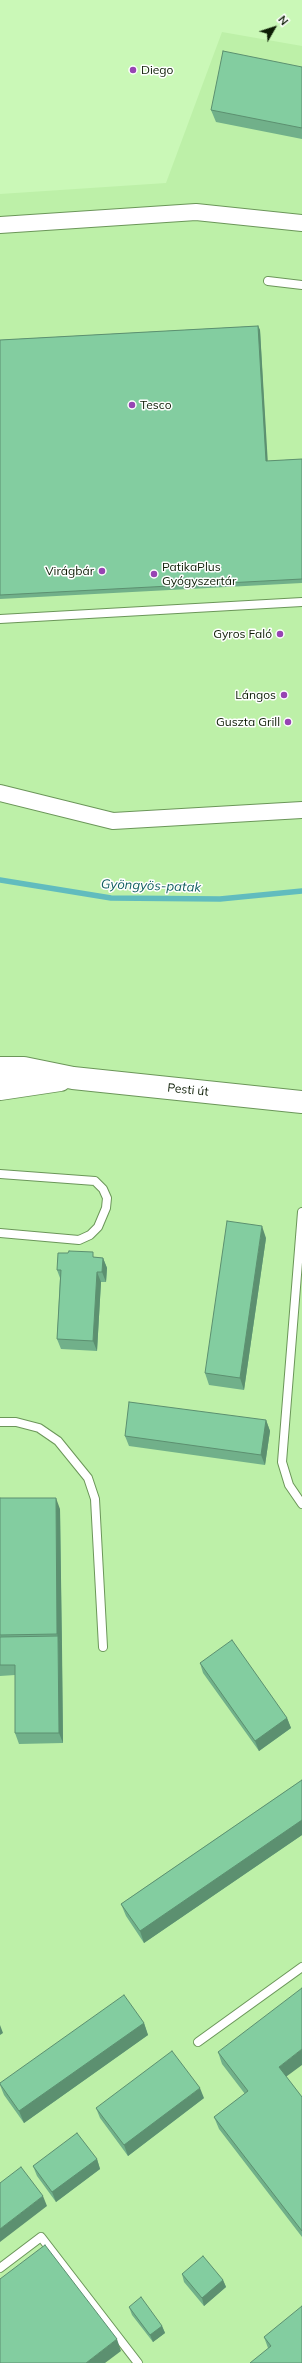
<!DOCTYPE html>
<html>
<head>
<meta charset="utf-8">
<style>
	body { margin:0 }
	#map { position:relative; width:302px; height:2363px; overflow:hidden; background:#caf8b7; font-family:Mulish,sans-serif }
	canvas { display:block }
	.north { position:absolute; left:254px; top:8px; width:40px; height:40px; -webkit-text-stroke:3px #fff; paint-order:stroke; rotate:51deg; font-size:11px; font-weight:700; line-height:16px; text-align:center; color:#0d1d05 }
	.north::after { content:''; display:block; margin:auto; width:14px; height:18px; background:#0d1d05; clip-path:polygon(50% 0,100% 100%,50% 72%,0 100%) }
</style>
</head>
<body>
<div id="map">
<canvas width="302" height="2363"></canvas>
<div class="north">N</div>
</div>
<script>
const context = document.querySelector('canvas').getContext('2d');
context.lineJoin = 'round';
function fillPath(path, color) { context.fillStyle = color; context.fill(path, 'evenodd'); }
const toPath = rows => new Path2D(rows.map(r => 'M' + r).join(''));
function stroke(path, color, width, dash) { context.strokeStyle = color; context.lineWidth = width; context.lineCap = dash ? 'butt' : 'round'; context.setLineDash(dash || []); context.stroke(path); }
function drawText(font, color, halo, rows, align = 'center') {
  context.font = font + ' Mulish,sans-serif'; context.lineWidth = 3; context.setLineDash([]); context.textBaseline = 'middle'; context.strokeStyle = halo; context.fillStyle = color; for (const [text, x, y, turn = 0] of rows) {
    context.save(); context.translate(x, y); context.rotate((+turn || 0) * Math.PI / 180); context.textAlign = isNaN(turn) ? turn : align; if (halo) context.strokeText(text, 0, 0); context.fillText(text, 0, 0); context.restore();
  }
}
const built = toPath([
	[222,32,302,46,302,2363,0,2363,0,194,166,183]
]);
const stream = toPath([
	[0,880,111,898,220,899,302,891]
]);
const lane = toPath([
	[268,281,302,285],
	[0,619,302,602],
	[0,1174,95,1181,103,1189,107,1198,106,1208,98,1227,90,1235,79,1240,0,1233],
	[302,1212,282,1462,289,1485,302,1504],
	[0,1422,16,1422,39,1428,58,1441,88,1478,95,1499,103,1647],
	[198,2042,302,1967],
	[0,2268,41,2237,138,2363]
]);
const street = toPath([
	[0,225,196,212,302,223],
	[0,793,113,821,302,810]
]);
const primary = toPath([
	[0,1068,24,1068,73,1078,302,1102],
	[0,1089,60,1080]
]);
const wall = toPath([
	[302,67,302,139,216,122,211,110],
	[258,326,260,330,267,461,302,459,302,583,0,599,0,340],
	[266,1238,244,1390,209,1385,205,1373],
	[95,1257,103,1258,107,1268,106,1282,101,1282,97,1351,61,1349,57,1339,60,1278,57,1270],
	[266,1420,270,1431,265,1465,129,1446,125,1436],
	[0,1498,60,1509,63,1743,19,1744,15,1733,15,1675,0,1676],
	[200,1663,287,1718,291,1728,259,1751,203,1673],
	[302,1780,302,1835,144,1943,126,1916,121,1904],
	[144,2023,148,2035,24,2123,4,2095,0,2085,0,2083],
	[218,2052,286,2077,302,2097,302,2237,219,2129,214,2117,245,2094,222,2064],
	[204,2098,128,2156,100,2118,96,2108],
	[97,2159,100,2169,56,2202,37,2176,33,2166],
	[182,2274,223,2280,226,2287,204,2306,184,2282],
	[129,2307,162,2326,165,2333,153,2342,132,2315],
	[264,2337,302,2363,268,2348]
]);
const shadedWall = toPath([
	[258,326,260,330,268,465,266,461],
	[262,1226,266,1238,244,1390,240,1378],
	[103,1258,107,1268,106,1282,102,1272],
	[97,1272,101,1282,97,1351,93,1341],
	[266,1420,270,1431,265,1465,261,1455],
	[56,1498,60,1509,62,1646,57,1634],
	[58,1636,62,1646,63,1743,59,1733],
	[287,1718,291,1728,259,1751,255,1741],
	[302,1820,302,1835,144,1943,140,1931],
	[144,2023,148,2035,24,2123,19,2111],
	[0,2025,3,2033,0,2035],
	[302,2049,302,2065,283,2079,279,2067],
	[200,2088,204,2098,128,2156,124,2145],
	[97,2159,100,2169,56,2202,52,2192],
	[43,2196,47,2206,0,2242,0,2229],
	[223,2280,226,2287,204,2306,202,2298],
	[162,2326,165,2333,153,2342,150,2335],
	[117,2339,121,2351,105,2363,86,2363]
]);
const building = toPath([
	[223,51,302,67,302,128,211,110,223,51],
	[258,326,266,461,302,459,302,579,0,595,0,340,258,326],
	[227,1221,262,1226,240,1378,205,1373,227,1221],
	[69,1251,93,1252,93,1257,103,1258,102,1272,97,1272,93,1341,57,1339,61,1270,57,1270,58,1253,68,1253,69,1251],
	[129,1402,266,1420,261,1455,125,1436,129,1402],
	[0,1498,56,1498,57,1634,0,1635,0,1498],
	[58,1636,59,1733,15,1733,15,1665,0,1665,0,1637,58,1636],
	[232,1640,287,1718,255,1741,200,1663,232,1640],
	[302,1780,302,1820,140,1931,121,1904,302,1780],
	[302,1988,302,2049,279,2067,302,2097,302,2231,214,2117,248,2091,218,2052,302,1988],
	[124,1995,144,2023,19,2111,0,2084,0,2083,124,1995],
	[172,2051,200,2088,124,2145,96,2108,172,2051],
	[77,2133,97,2159,52,2192,33,2166,77,2133],
	[21,2167,43,2196,0,2229,0,2183,21,2167],
	[45,2245,117,2339,86,2363,0,2363,0,2279,45,2245],
	[203,2256,223,2280,202,2298,182,2274,203,2256],
	[141,2297,162,2326,150,2335,129,2307,141,2297],
	[302,2306,302,2363,250,2363,271,2346,264,2337,302,2306]
]);
const markers = [
	[133,70,4,"#9744b3"],
	[132,405,4,"#9744b3"],
	[102,571,4,"#9744b3"],
	[154,574,4,"#9744b3"],
	[280,634,4,"#9744b3"],
	[284,695,4,"#9744b3"],
	[288,722,4,"#9744b3"]
];
const poiNames = [
	["Diego",141,70,"left"],
	["Tesco",140,405,"left"],
	["PatikaPlus",162,567,"left"],
	["Gyógyszertár",162,581,"left"],
	["Virágbár",94,571],
	["Gyros Faló",272,634],
	["Lángos",276,695],
	["Guszta Grill",280,722]
];
const streetNames = [
	["Pesti út",188,1090,6]
];
const waterNames = [
	["Gyöngyös-patak",151,886,2]
];
fillPath(built, '#bdf0a8');
stroke(stream, '#61bcbe', 5.5);
stroke(lane, '#6b9659', 10);
stroke(street, '#6b9659', 18);
stroke(primary, '#6b9659', 24);
stroke(lane, '#fff', 8);
stroke(street, '#fff', 16);
stroke(primary, '#fff', 22);
fillPath(wall, '#71b08a');
fillPath(shadedWall, '#5c9070');
fillPath(building, '#83cda0');
stroke(building, '#5c9070', 1);
for (const [x, y, r, color] of markers) { const dot = new Path2D(); dot.arc(x, y, r, 0, 2 * Math.PI); context.fillStyle = color; context.fill(dot); stroke(dot, '#fff', 1.5); }
drawText('12px', '#0d1d05', '#fff', poiNames, 'right');
drawText('12px', '#0d1d05', '#fff', streetNames);
drawText('italic 13px', '#136162', '#fff', waterNames);
</script>
</body>
</html>
